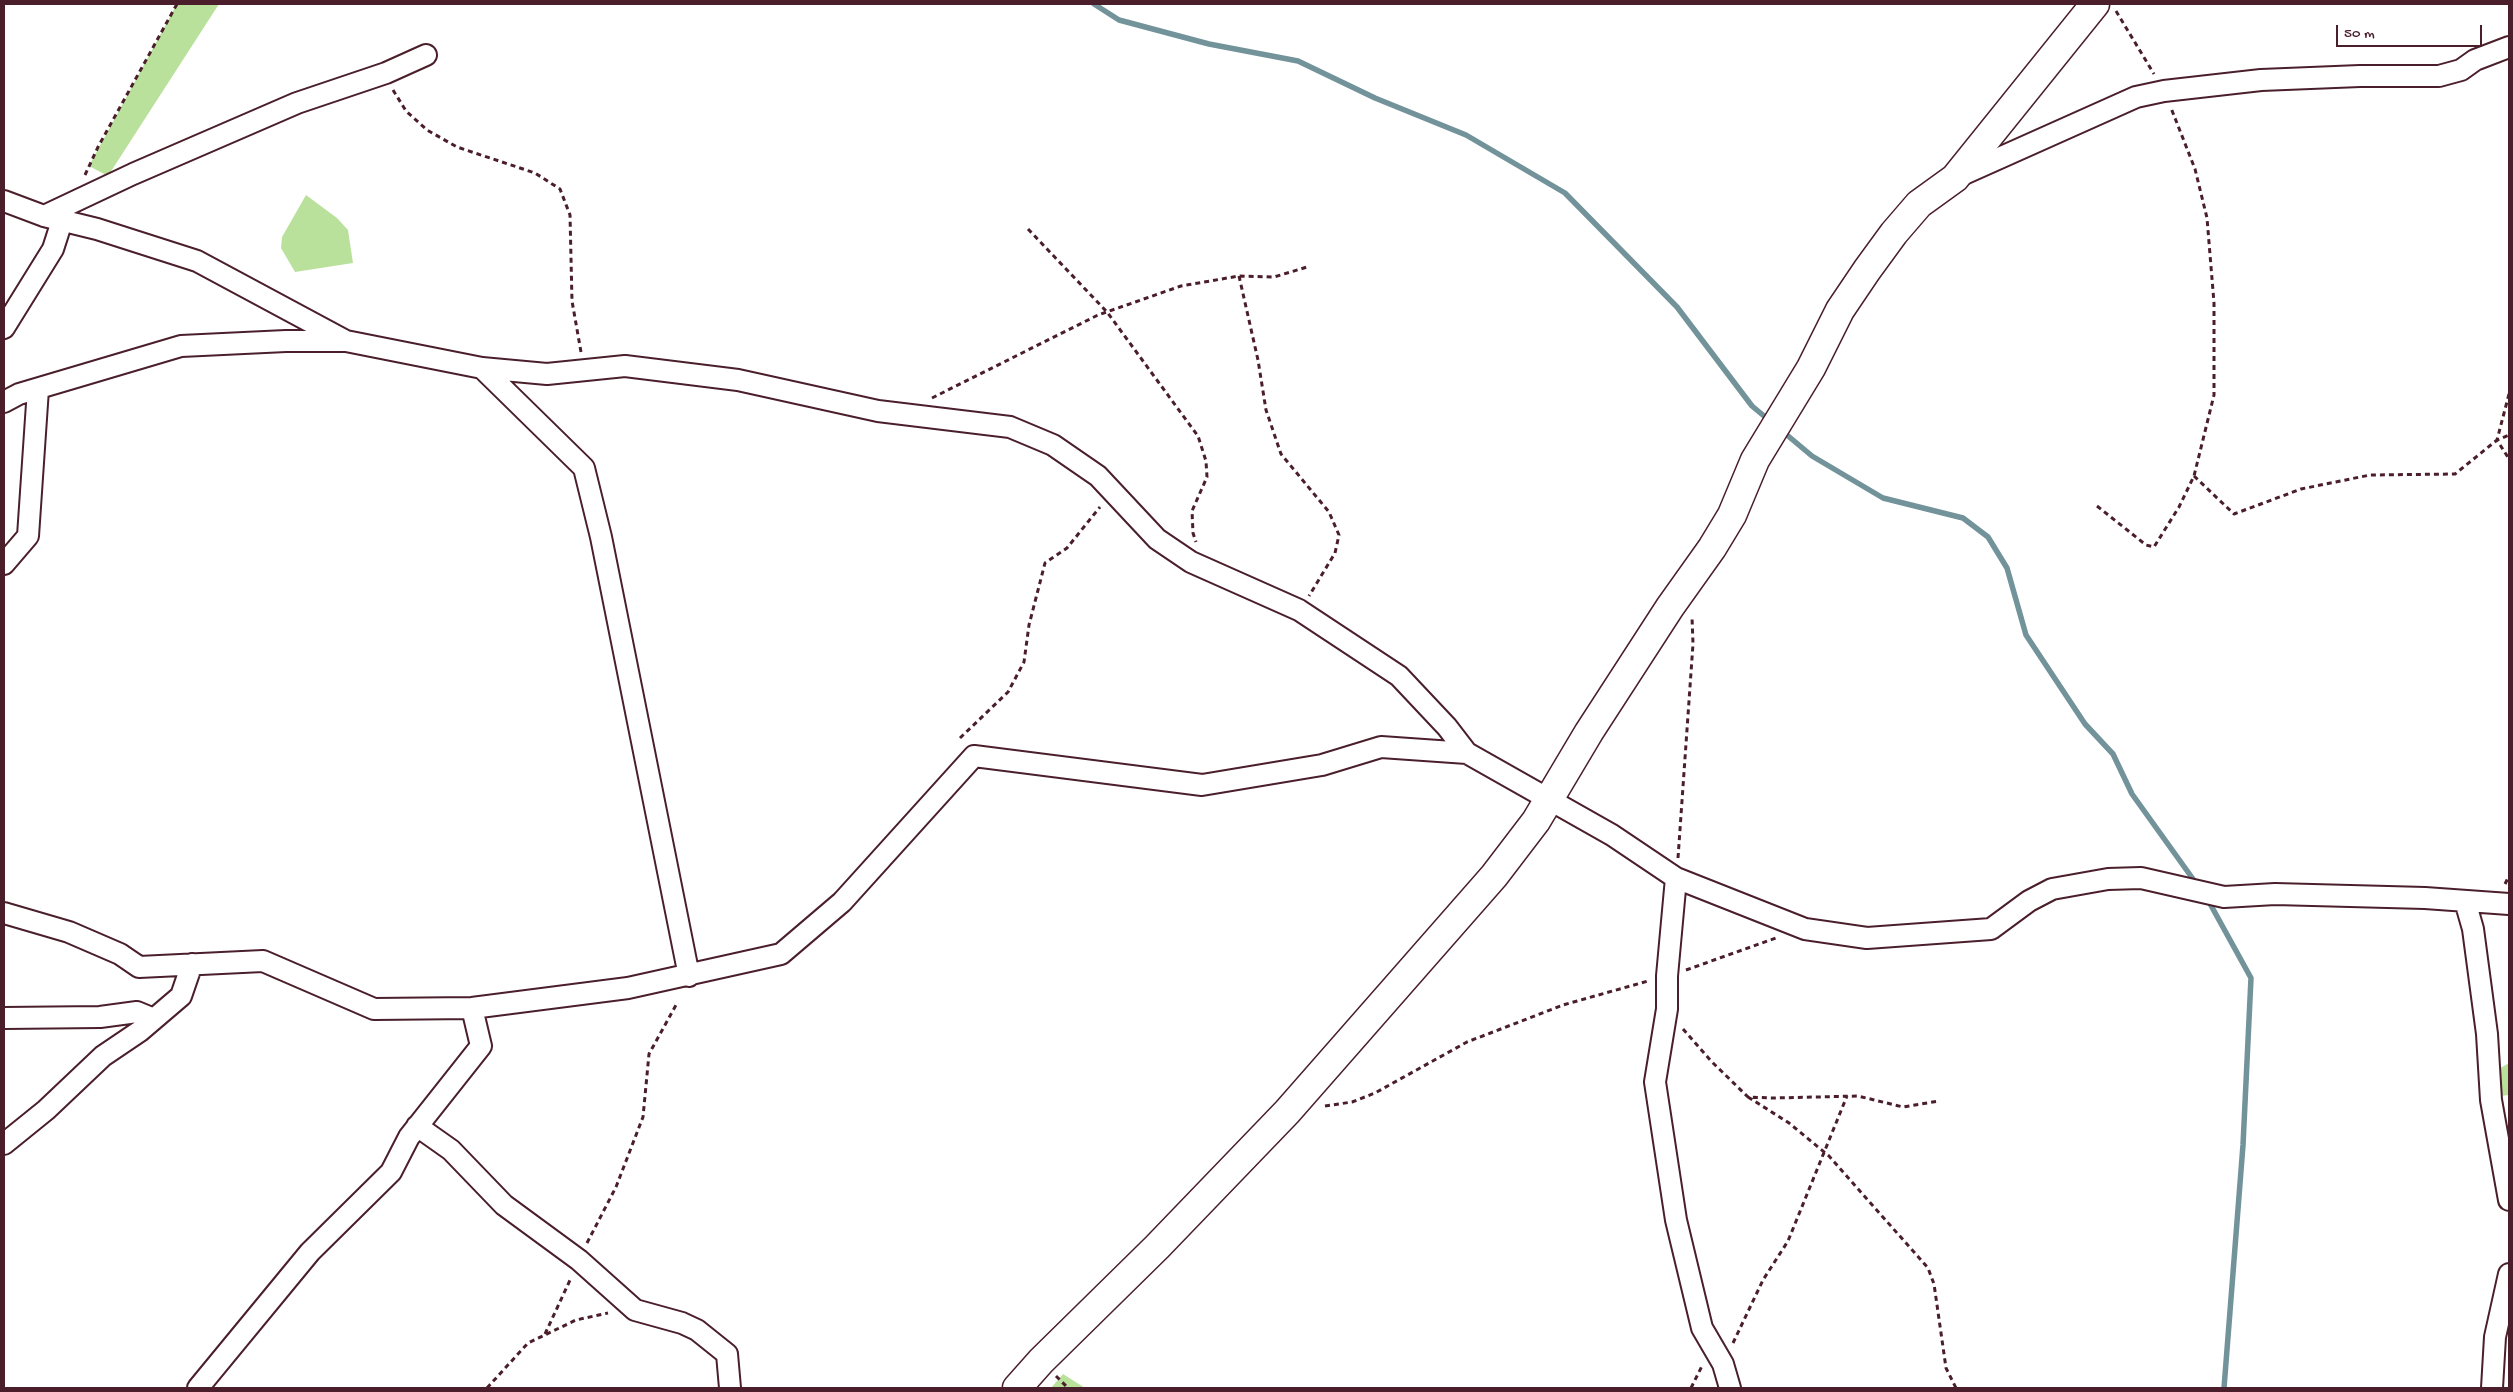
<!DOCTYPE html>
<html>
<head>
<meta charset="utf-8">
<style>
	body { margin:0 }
	#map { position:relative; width:2513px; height:1392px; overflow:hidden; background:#fff; font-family:"Gochi Hand",sans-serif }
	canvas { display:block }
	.frame { position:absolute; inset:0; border:5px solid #4a1f2b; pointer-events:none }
	.scale { position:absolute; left:2336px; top:25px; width:146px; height:22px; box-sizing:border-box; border:2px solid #4a1f2b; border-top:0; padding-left:6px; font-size:15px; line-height:18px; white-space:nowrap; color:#4a1f2b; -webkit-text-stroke:4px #fff; paint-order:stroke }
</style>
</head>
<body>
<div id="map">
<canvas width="2513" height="1392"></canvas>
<div class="frame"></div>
<div class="scale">50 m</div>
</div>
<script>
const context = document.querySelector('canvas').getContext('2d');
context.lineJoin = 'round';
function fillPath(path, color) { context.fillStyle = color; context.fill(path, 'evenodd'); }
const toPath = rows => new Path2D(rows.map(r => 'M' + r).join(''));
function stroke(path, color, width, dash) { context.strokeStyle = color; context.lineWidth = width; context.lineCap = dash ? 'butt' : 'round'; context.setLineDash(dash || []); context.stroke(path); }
const green = toPath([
	[177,4,219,4,108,176,89,166],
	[306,195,337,218,348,230,353,263,295,272,281,248,282,237],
	[2509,1063,2509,1095,2500,1096,2497,1070],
	[1063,1374,1082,1386,1084,1388,1051,1388]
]);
const stream = toPath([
	[1094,4,1119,20,1209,44,1298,61,1375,98,1466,135,1565,193,1677,307,1752,406,1770,421],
	[1781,430,1812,456,1883,498,1963,518,1988,537,2007,568,2026,635,2085,724,2113,754,2132,794,2198,886],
	[2208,900,2251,978,2243,1145,2224,1388]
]);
const path = toPath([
	[2116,11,2154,74],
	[393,90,406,111,427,130,457,147,535,173,560,189,570,215,572,301,581,352],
	[85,175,98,147,177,4],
	[1028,229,1107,312,1198,436,1206,461,1207,477,1192,511,1193,533,1196,542],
	[1239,276,1258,360,1266,410,1281,454,1329,512,1339,535,1335,553,1309,596],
	[2509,394,2497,440,2509,435],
	[932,398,1098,315,1181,286,1239,276,1274,277,1307,267],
	[2194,476,2234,514,2301,489,2370,475,2455,474,2497,440,2509,459],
	[2097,506,2146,545,2154,547,2179,507,2194,476,2214,395,2214,303,2207,218,2195,169,2171,108],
	[960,738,1008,692,1024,662,1029,625,1045,563,1067,548,1100,507],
	[1678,858,1693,644,1692,617],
	[2505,884,2509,876],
	[1686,970,1776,938],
	[1683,1029,1711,1061,1748,1097,1774,1098,1858,1096,1903,1107,1939,1101],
	[1748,1097,1789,1123,1829,1156,1928,1268,1934,1284,1946,1368,1956,1388],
	[1325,1106,1352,1102,1375,1093,1467,1042,1563,1005,1648,981],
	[587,1243,616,1187,643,1117,649,1054,676,1005],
	[545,1334,571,1278],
	[1733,1343,1763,1280,1788,1241,1847,1096],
	[1056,1376,1068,1388],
	[487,1388,528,1343,576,1320,608,1313],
	[1691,1388,1702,1366]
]);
const street = toPath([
	[1957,177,2136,97,2164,91,2261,80,2360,76,2439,76,2461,70,2475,60,2509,47],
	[4,201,44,216,97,229,197,261,346,341,482,368,547,374,625,366,738,380,878,411,1010,427,1053,445,1098,476,1157,539,1191,562,1299,610,1399,676,1447,727,1467,753,1612,835,1676,878,1805,929,1867,938,1991,929,2029,901,2052,889,2108,879,2141,878,2224,897,2275,894,2425,898,2509,904],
	[44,216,133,174,297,103,386,73,426,55],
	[4,328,53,249,62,221],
	[482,368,584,468,601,537,689,976],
	[4,402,19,394,181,346,286,341,345,341],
	[4,564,28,536,38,389],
	[1676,878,1667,976,1667,1009,1655,1082,1676,1220,1702,1328,1723,1364,1730,1388],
	[2465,901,2473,929,2487,1034,2491,1100,2509,1200],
	[4,913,69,932,120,954,139,967,263,961,374,1009,472,1008,628,988,781,954,842,902,974,756,1202,785,1322,765,1381,747,1467,753],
	[4,1018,100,1017,137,1012,154,1019],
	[417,1126,451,1150,504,1205,579,1260,635,1310,682,1323,697,1330,727,1354,730,1388],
	[4,1144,46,1110,103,1056,140,1031,181,996,192,964],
	[198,1388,310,1252,391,1172,409,1137,481,1046,472,1008],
	[2492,1388,2495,1337,2509,1274]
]);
const secondary = toPath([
	[1017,1388,1041,1361,1157,1247,1287,1112,1494,876,1536,821,1589,732,1670,607,1712,548,1732,515,1755,460,1811,368,1840,310,1867,270,1894,233,1919,204,1955,178,2095,4]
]);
fillPath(green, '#bae19c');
stroke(stream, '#73939b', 5.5);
stroke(street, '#4a1f2b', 24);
stroke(secondary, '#4a1f2b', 31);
stroke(path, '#4a1f2b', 3, [5, 4]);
stroke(street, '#fff', 20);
stroke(secondary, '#fff', 28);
</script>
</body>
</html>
